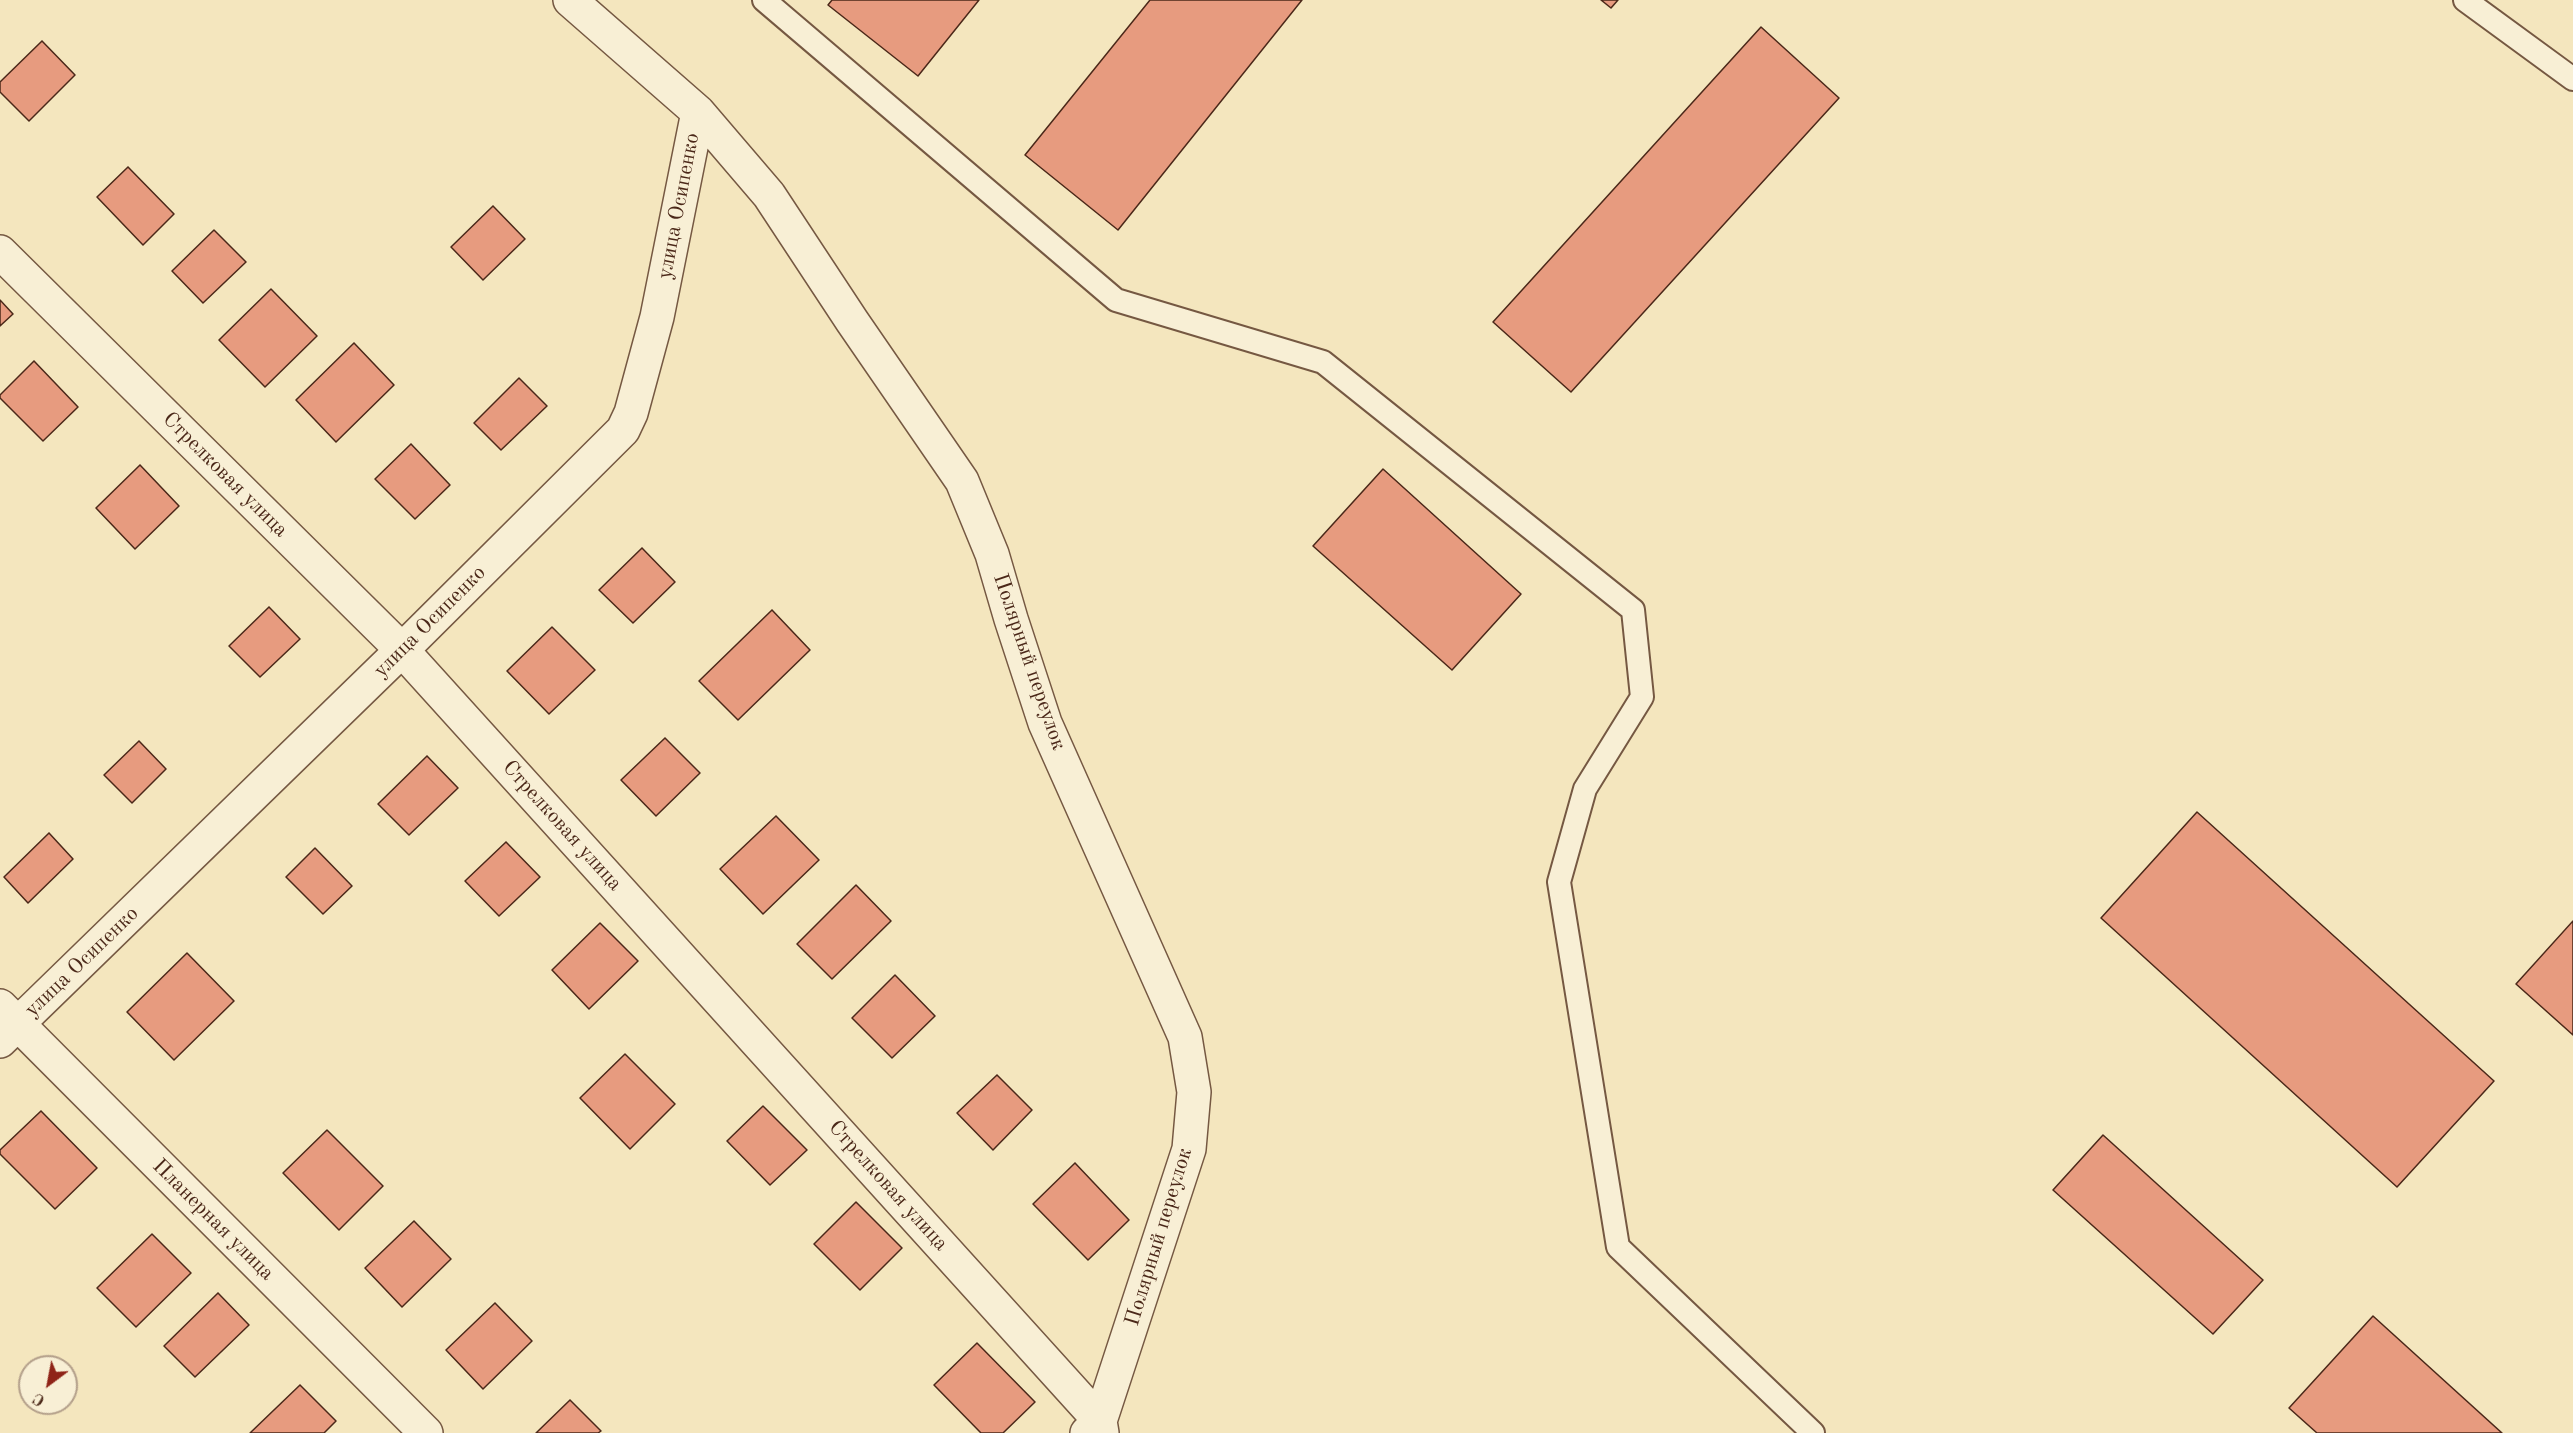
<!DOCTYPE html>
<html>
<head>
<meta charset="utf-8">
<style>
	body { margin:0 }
	#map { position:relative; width:2573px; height:1433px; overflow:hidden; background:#f4e6be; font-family:"Old Standard TT",serif }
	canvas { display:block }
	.north { position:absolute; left:18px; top:1355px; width:60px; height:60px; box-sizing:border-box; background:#f8efd5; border:2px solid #b39f8a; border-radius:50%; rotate:212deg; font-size:16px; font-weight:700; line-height:24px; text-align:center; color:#4b2819 }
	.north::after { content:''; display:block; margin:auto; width:21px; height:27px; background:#8f2418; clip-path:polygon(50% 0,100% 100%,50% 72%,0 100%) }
</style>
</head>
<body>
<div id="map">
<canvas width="2573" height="1433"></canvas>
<div class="north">С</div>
</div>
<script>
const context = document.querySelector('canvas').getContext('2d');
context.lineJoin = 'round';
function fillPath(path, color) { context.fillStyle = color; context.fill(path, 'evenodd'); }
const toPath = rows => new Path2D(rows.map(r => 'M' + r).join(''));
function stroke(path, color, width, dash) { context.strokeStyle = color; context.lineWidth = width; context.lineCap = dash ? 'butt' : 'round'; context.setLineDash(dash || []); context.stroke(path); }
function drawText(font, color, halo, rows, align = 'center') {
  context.font = font + ' "Old Standard TT",serif'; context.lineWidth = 4.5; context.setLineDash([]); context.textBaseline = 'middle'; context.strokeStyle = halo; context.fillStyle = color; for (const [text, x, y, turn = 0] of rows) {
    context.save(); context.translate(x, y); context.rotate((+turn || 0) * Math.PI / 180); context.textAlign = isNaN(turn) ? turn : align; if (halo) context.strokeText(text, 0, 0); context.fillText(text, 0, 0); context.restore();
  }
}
const building = toPath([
	[832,0,979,0,918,76,828,5,832,0],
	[1150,0,1302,0,1118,230,1025,155,1150,0],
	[1601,0,1618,0,1611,8,1601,0],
	[1761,27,1839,98,1571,392,1493,322,1761,27],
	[42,41,75,75,29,121,0,92,0,82,42,41],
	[128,167,174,214,143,245,97,197,128,167],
	[493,206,525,239,483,280,451,247,493,206],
	[214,230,246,262,203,303,172,271,214,230],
	[271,289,317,336,265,387,219,340,271,289],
	[0,300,13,314,0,326,0,300],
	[354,343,394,385,336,442,296,400,354,343],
	[34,361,78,407,43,441,0,398,0,395,34,361],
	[519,378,547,406,501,450,474,423,519,378],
	[411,444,450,485,415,519,375,479,411,444],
	[140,465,179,506,135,549,96,508,140,465],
	[1383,469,1521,594,1452,670,1313,546,1383,469],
	[642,548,675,582,633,623,599,590,642,548],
	[269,607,300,639,260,677,229,646,269,607],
	[772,610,810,650,738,720,699,681,772,610],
	[552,627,595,670,549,714,507,671,552,627],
	[665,738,700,773,656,816,621,780,665,738],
	[139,741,166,769,132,803,104,775,139,741],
	[427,756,458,788,409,835,378,804,427,756],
	[2197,812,2494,1081,2397,1187,2101,918,2197,812],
	[776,816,819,860,763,914,720,869,776,816],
	[49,833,73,859,28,903,4,877,49,833],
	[506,842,540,877,499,916,465,881,506,842],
	[315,848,352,886,323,914,286,877,315,848],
	[856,885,891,921,832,979,797,944,856,885],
	[2573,921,2573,1035,2516,984,2573,921],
	[600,923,638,961,589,1009,552,970,600,923],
	[187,953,234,1001,174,1060,127,1012,187,953],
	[895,975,935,1016,892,1058,852,1018,895,975],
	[625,1054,675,1104,630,1149,580,1098,625,1054],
	[997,1075,1032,1110,993,1150,957,1113,997,1075],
	[763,1106,807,1150,770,1185,727,1141,763,1106],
	[41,1111,97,1168,55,1209,0,1154,0,1150,41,1111],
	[327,1130,383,1186,339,1230,283,1173,327,1130],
	[2103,1135,2263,1280,2213,1334,2053,1190,2103,1135],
	[1075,1163,1129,1220,1088,1260,1033,1204,1075,1163],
	[856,1202,902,1248,860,1290,814,1244,856,1202],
	[414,1221,451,1259,402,1307,365,1268,414,1221],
	[152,1234,191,1273,136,1327,97,1288,152,1234],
	[218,1293,249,1325,195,1377,164,1346,218,1293],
	[495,1303,532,1341,483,1389,446,1350,495,1303],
	[2373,1316,2502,1433,2317,1433,2289,1408,2373,1316],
	[977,1343,1035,1402,1003,1433,981,1433,934,1385,977,1343],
	[300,1385,336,1421,324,1433,250,1433,300,1385],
	[570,1400,601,1431,598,1433,536,1433,570,1400]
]);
const lane = toPath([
	[764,0,1116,300,1323,362,1633,610,1642,697,1585,789,1559,882,1618,1247,1813,1433],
	[2465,0,2573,79]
]);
const street = toPath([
	[570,0,698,112,769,195,852,321,962,481,992,554,1011,619,1045,723,1185,1037,1194,1092,1189,1149,1100,1421,1102,1433],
	[0,252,402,650,1100,1421,1087,1433],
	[0,1006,426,1433],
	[0,1041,402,650,623,430,631,413,657,317,698,112]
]);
const streetNames = [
	["улица Осипенко",679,206,-79],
	["Стрелковая улица",225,475,45],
	["улица Осипенко",430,622,-45],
	["Полярный переулок",1029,662,71],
	["Стрелковая улица",562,826,48],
	["улица Осипенко",82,962,-44],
	["Стрелковая улица",888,1186,48],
	["Планерная улица",213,1220,45],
	["Полярный переулок",1159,1237,-73]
];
fillPath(building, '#e79b7f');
stroke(building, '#4b2819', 1.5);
stroke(lane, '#755842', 26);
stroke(street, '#755842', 36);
stroke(lane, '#f8efd5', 22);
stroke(street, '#f8efd5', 33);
drawText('21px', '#4b2819', '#f8efd5', streetNames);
</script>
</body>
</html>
